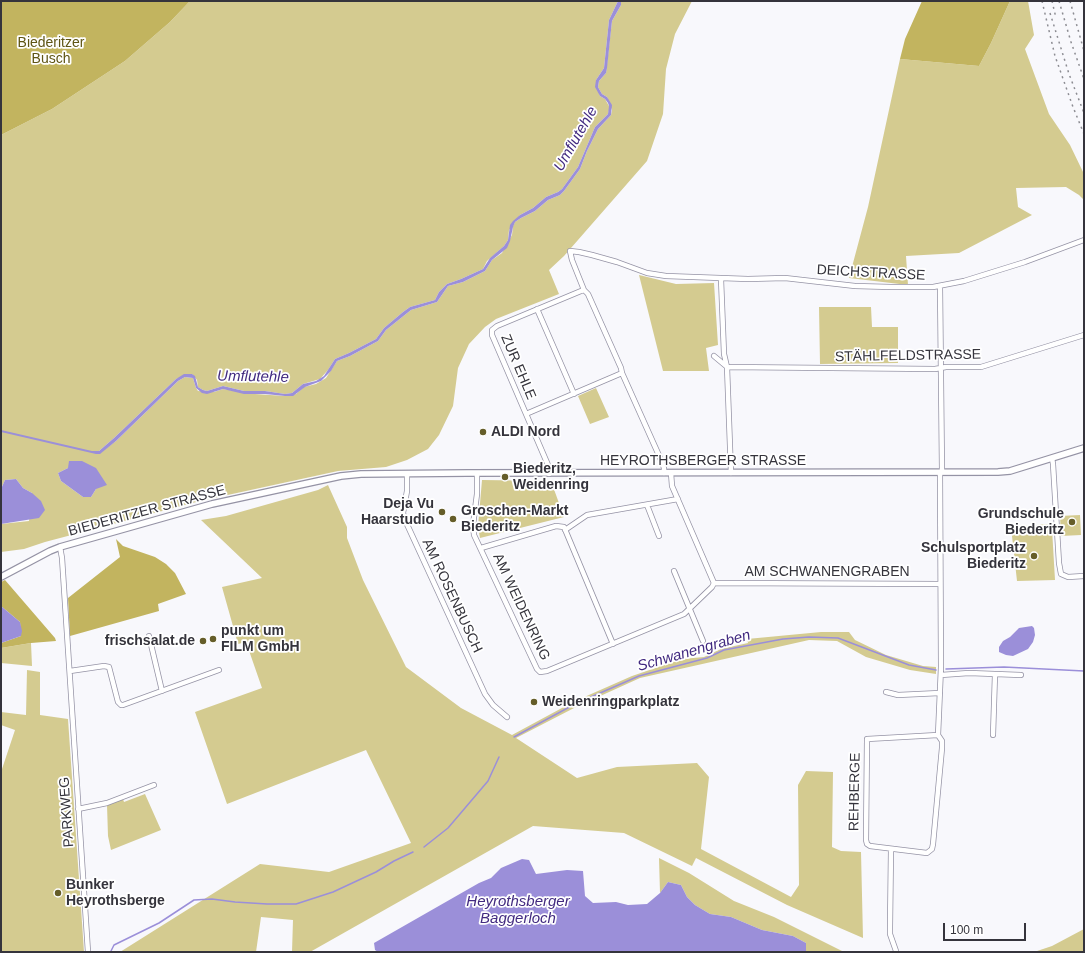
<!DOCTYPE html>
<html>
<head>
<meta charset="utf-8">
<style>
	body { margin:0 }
	#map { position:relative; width:1085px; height:953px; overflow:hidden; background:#f8f8fc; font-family:Arial,sans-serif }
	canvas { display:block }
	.frame { position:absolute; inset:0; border:2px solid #35343c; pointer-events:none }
	.scale { position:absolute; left:943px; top:923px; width:83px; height:18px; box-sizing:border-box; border:2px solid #35343c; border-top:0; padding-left:5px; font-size:12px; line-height:14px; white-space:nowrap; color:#35343c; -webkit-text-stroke:3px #fff; paint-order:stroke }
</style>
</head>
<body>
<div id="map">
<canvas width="1085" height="953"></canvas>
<div class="frame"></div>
<div class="scale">100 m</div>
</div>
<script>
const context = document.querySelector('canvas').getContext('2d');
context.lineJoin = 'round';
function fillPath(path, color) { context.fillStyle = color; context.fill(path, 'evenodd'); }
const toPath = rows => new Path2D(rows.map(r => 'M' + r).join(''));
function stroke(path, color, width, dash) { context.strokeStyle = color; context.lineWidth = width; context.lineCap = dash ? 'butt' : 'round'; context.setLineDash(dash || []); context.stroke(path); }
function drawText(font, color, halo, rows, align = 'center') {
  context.font = font + ' Arial,sans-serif'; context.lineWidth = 3.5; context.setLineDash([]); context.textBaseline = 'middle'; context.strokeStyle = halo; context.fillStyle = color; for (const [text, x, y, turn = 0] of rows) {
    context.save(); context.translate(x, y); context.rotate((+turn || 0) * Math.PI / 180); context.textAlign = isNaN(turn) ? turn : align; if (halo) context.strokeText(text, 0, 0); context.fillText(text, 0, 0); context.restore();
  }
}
const green = toPath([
	[190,1,618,1,609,20,604,68,596,80,600,96,605,99,609,106,609,110,608,114,595,127,578,167,562,189,558,192,546,197,533,208,520,215,509,230,508,240,504,246,487,261,483,269,461,279,447,284,439,292,435,300,410,307,403,312,384,328,376,339,349,353,335,359,328,370,320,379,303,384,292,393,285,394,265,391,244,391,223,386,207,391,203,390,198,387,197,380,192,374,176,379,114,438,99,451,100,453,116,441,178,381,185,377,193,378,196,388,198,391,214,392,223,389,255,394,285,396,296,394,304,387,316,384,326,378,337,361,350,356,378,341,386,330,411,310,437,302,448,286,463,282,485,271,492,260,502,253,512,235,513,226,515,222,521,218,535,211,548,200,560,195,564,191,580,169,587,151,598,129,611,115,612,110,607,97,602,94,598,87,599,81,606,73,612,21,621,5,621,1,692,1,675,34,666,69,663,114,647,161,564,256,549,270,559,294,496,319,485,327,469,344,458,368,453,406,439,435,428,449,407,460,386,467,338,471,200,501,45,542,24,549,1,552,1,524,29,521,32,493,23,488,16,479,5,480,1,489,1,135,52,109,125,61,170,22],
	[68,468,96,489,91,497,83,497,61,481,58,473],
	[1010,1,1028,1,1034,35,1025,49,1049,114,1070,145,1084,174,1084,200,1079,195,1066,187,1016,188,1018,207,1032,215,959,253,906,256,908,285,849,278,868,207,900,59,979,66,991,43],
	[639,275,676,284,714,283,718,345,706,348,709,371,663,371],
	[819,307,871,307,872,327,898,327,898,363,820,364],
	[596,388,609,417,590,424,578,396],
	[482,480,551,481,564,517,480,538,478,527],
	[328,485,347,527,347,538,363,580,406,667,461,708,512,735,573,702,632,676,682,659,704,657,721,649,748,643,747,639,821,632,849,632,855,640,886,655,923,666,936,667,936,674,910,670,866,657,837,641,809,640,640,678,576,707,516,738,577,778,617,767,697,763,709,777,701,849,791,897,799,885,798,785,806,771,833,772,832,847,841,851,861,852,863,938,787,905,696,858,692,866,624,833,533,826,310,952,292,952,293,920,261,917,256,952,120,952,260,864,329,872,411,843,366,750,227,804,195,712,262,688,246,642,238,644,222,587,262,578,201,520,226,516,318,490],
	[1080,515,1081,535,1061,536,1060,516],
	[1049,524,1050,529,1052,529,1055,580,1017,581,1011,527],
	[31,643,32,666,1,663,1,648],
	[27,670,40,672,40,715,68,719,84,952,1,952,1,772,15,730,1,725,1,712,26,715],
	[145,794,161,830,111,850,108,836,107,805,123,799,124,802],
	[659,858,689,873,734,901,774,917,844,952,806,952,806,943,793,936,762,930,731,917,710,914,695,905,687,897,681,885,668,882,660,893],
	[1084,929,1084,952,1034,952,1052,946]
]);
const forest = toPath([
	[1,1,190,1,170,22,125,61,52,109,1,135],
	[922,1,1010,1,991,43,979,66,900,59,905,39],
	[116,539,123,546,155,557,166,564,175,573,186,594,158,604,159,611,70,636,68,598,120,557],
	[5,580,55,638,56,641,31,643,1,648,1,643,21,636,20,622,1,606,1,582]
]);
const water = toPath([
	[618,1,621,1,621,5,612,21,607,68,606,73,599,81,598,87,602,94,607,97,612,105,611,115,598,129,587,151,580,169,564,191,560,195,548,200,535,211,521,218,515,222,513,227,510,241,507,248,492,260,485,271,463,282,448,286,437,302,411,310,386,330,378,341,350,356,337,361,331,371,321,381,305,387,293,396,285,396,265,394,244,394,223,389,207,394,202,393,196,388,193,378,185,377,178,381,116,441,100,454,96,454,1,432,1,430,92,451,99,451,114,438,176,379,184,374,192,374,195,376,198,387,203,390,207,391,223,386,244,391,265,391,285,394,292,393,303,384,316,381,324,376,335,359,349,353,376,339,384,328,403,312,410,307,435,300,439,292,447,284,461,279,483,269,490,258,504,246,508,240,510,225,513,221,520,215,533,208,546,197,558,192,562,189,578,167,595,127,608,114,609,106,608,103,605,99,600,96,595,87,596,80,604,68,609,20],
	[69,461,82,461,96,468,107,485,96,489,91,497,83,497,61,481,58,473,68,468],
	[16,479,23,488,32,493,41,501,45,510,39,518,1,524,1,489,5,480],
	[1,606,20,622,22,631,21,636,1,643],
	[1032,626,1034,628,1035,635,1033,642,1028,649,1013,656,1006,655,999,652,999,647,1003,641,1010,637,1019,628],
	[522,859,529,860,536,874,567,870,583,871,585,896,593,903,616,902,628,905,647,904,660,893,668,882,681,885,687,897,695,905,710,914,731,917,762,930,793,936,806,943,806,952,378,952,375,950,374,943,479,883,491,878,501,868]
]);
const stream = toPath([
	[946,669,1004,667,1084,671],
	[514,737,575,704,639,676,707,658,724,650,783,639,809,637,838,638,909,665,936,670],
	[424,847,448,828,488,781,499,757],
	[111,951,114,945,159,923,194,900,212,899,235,902,267,904,296,904,333,892,376,872,394,861,413,852]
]);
const minor = toPath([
	[721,279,724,354,727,367,731,473],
	[940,286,942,472],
	[537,309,574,394],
	[714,356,726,366],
	[727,367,935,369,946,367,981,367,1084,335],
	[526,414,622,373],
	[1052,458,1053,464,1059,563,1061,574,1068,577,1084,576],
	[664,473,664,468,661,460,622,373,621,368,588,294,584,290,572,260,570,251,579,252,592,255,617,262,647,273,666,276,748,279,785,278,855,286,891,287,933,287,964,281,1025,262,1084,240],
	[671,473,672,486,714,583],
	[407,474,407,491,403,513,405,520,485,694,493,705,507,717],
	[477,474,477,494,473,525,474,535,537,669,540,672,547,671,684,614,712,587,714,583],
	[549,474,548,465,492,335,492,330,497,326,581,291,584,290],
	[647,505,659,536],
	[565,530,587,515,678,499],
	[60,547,62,558,88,952],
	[481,548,556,526,564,527,613,644],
	[674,571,703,641],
	[714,583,940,584],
	[149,636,162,691],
	[70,671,104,666,109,667,118,702,121,705,123,705,219,670],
	[941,675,969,673,1021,675],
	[886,692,898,695,940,693],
	[938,735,867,739,866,840,867,844,870,846,927,853,932,849,933,844,942,748,942,741,938,735,941,667,940,472],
	[993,735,995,674],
	[78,809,107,803,154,785],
	[891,849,890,927,890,934,896,951]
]);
const tertiary = toPath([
	[1,577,50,551,60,547,212,504,341,476,361,474,467,473,998,472,1010,471,1084,448]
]);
const rail = toPath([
	[1042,1,1055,56,1073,107,1084,134],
	[1052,1,1056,18],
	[1059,1,1071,42,1084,79],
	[1070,1,1084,51],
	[1050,13,1069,74,1084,113]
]);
const markers = [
	[483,432,4,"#655d29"],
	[505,477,4,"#655d29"],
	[442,512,4,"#655d29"],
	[453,519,4,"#655d29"],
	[1072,522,4,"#655d29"],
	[1034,556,4,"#655d29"],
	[213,639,4,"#655d29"],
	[203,641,4,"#655d29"],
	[534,702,4,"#655d29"],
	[58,893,4,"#655d29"]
];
const parkNames = [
	["Biederitzer",51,43],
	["Busch",51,59]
];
const streetNames = [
	["DEICHSTRASSE",871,273,3],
	["STÄHLFELDSTRASSE",908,356,-1],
	["ZUR EHLE",518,367,67],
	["HEYROTHSBERGER STRASSE",703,461],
	["BIEDERITZER STRASSE",147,511,-15],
	["AM SCHWANENGRABEN",827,572],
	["AM ROSENBUSCH",452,596,65],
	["AM WEIDENRING",521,607,65],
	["REHBERGE",855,792,-89],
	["PARKWEG",67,812,-94]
];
const poiNames = [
	["ALDI Nord",491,432],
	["Biederitz,",513,469],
	["Weidenring",513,485],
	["Deja Vu",434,504,"right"],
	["Haarstudio",434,520,"right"],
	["Groschen-Markt",461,511],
	["Biederitz",461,527],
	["Grundschule",1064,514,"right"],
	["Biederitz",1064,530,"right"],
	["Schulsportplatz",1026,548,"right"],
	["Biederitz",1026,564,"right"],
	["punkt um",221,631],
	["FILM GmbH",221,647],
	["frischsalat.de",195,641,"right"],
	["Weidenringparkplatz",542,702],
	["Bunker",66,885],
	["Heyrothsberge",66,901]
];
const waterNames = [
	["Umflutehle",576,139,-60],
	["Umflutehle",253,377,1],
	["Schwanengraben",694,651,-16],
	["Heyrothsberger",518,902],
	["Baggerloch",518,919]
];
fillPath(green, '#d4cb90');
fillPath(forest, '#c2b45f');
fillPath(water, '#9b8fd9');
stroke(stream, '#9b8fd9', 1.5);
stroke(minor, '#9593a5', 6);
stroke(tertiary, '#9593a5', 8);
stroke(minor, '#fff', 4.5);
stroke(tertiary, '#fff', 5.5);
stroke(rail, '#8c8c92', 1.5, [2, 4]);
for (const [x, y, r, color] of markers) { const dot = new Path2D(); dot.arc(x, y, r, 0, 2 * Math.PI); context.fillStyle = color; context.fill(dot); stroke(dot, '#fff', 1.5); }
drawText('14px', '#5f5515', '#fff', parkNames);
drawText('14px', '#35343c', '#fff', streetNames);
drawText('bold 14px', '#35343c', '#fff', poiNames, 'left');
drawText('italic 15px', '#422a80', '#fff', waterNames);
</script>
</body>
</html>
